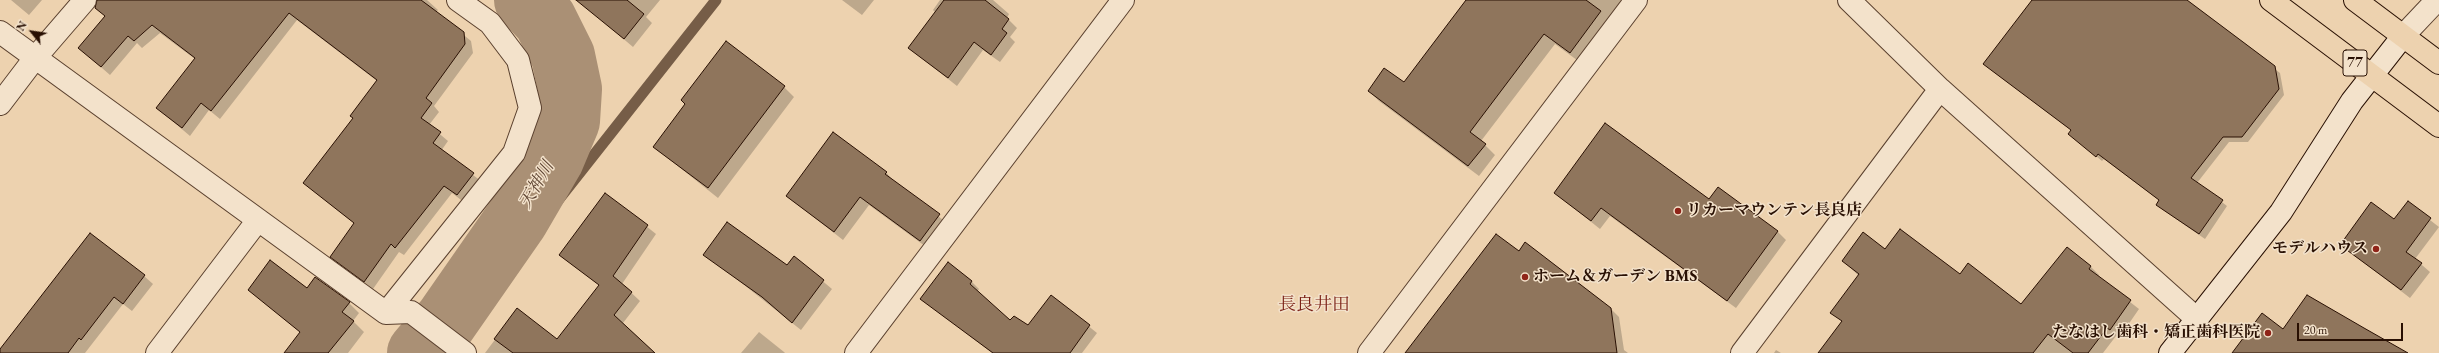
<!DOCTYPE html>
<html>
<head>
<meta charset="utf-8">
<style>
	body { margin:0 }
	#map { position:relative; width:2439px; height:353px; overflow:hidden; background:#edd2af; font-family:"EB Garamond",serif }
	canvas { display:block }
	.north { position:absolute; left:12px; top:12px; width:40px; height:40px; -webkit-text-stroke:3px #f3e2cb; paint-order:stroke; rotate:300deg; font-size:11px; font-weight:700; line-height:16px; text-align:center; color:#291003 }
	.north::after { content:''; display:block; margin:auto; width:14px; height:18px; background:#291003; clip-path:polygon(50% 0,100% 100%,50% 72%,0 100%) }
	.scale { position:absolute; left:2297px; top:323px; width:106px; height:18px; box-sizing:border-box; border:2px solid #291003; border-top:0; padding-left:5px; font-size:12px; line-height:14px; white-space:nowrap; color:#291003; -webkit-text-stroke:3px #f3e2cb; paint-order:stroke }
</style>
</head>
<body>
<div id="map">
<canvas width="2439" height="353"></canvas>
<div class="north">N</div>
<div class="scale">20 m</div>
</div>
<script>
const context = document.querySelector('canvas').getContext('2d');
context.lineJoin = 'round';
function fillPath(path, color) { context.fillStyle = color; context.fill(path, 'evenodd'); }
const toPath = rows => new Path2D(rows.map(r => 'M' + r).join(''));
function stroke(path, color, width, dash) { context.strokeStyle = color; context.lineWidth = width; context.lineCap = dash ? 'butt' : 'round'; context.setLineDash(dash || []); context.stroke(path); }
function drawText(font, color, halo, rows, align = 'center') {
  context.font = font + ' "EB Garamond","Noto Serif JP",serif'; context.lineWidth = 3; context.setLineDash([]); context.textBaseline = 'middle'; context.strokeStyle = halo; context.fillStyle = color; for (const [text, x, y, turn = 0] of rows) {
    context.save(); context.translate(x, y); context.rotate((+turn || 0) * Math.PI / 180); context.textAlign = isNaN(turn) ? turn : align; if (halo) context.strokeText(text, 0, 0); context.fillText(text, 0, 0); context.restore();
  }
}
const shadow = toPath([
	[11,0,42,0,29,15],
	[105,0,427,0,438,10,436,12,471,41,473,53,434,106,439,112,429,125,448,141,441,151,481,181,465,203,452,193,404,255,399,252,373,289,331,256,355,224,304,183,354,118,377,81,297,20,220,119,209,110,190,136,157,108,195,59,160,33,142,48,137,43,110,75,79,48,106,17,97,9],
	[593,0,660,0,646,17,652,23,633,47,587,8],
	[842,0,874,0,862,15],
	[940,0,993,0,1009,14,1007,18,1017,28,1010,37,1015,42,1000,62,983,50,957,86,909,48,936,13,933,10],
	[1467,0,1627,0,1581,63,1555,44,1481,141,1495,155,1479,176,1379,101,1369,91,1404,84],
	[2033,0,2185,0,2280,73,2284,95,2248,142,2229,142,2197,183,2227,206,2205,239,2163,210,2158,205,2160,201,2104,159,2102,161,2069,134,2072,131,1990,69],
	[784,87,794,97,718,198,654,147,686,104],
	[886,172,894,182,947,223,929,249,869,205,843,240,787,196],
	[1555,193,1709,200,1777,231,1786,240,1736,308,1610,216,1600,229],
	[606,194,656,234,622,284,640,301,623,323,655,353,485,353,517,310,557,340,600,286,561,255],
	[2408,203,2439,227,2415,259,2430,272,2410,298,2341,245,2394,221],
	[2067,248,2091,267,2099,275,2098,277,2139,309,2119,338,2116,336,2103,353,1819,353,1842,322,1832,312,1859,276,1843,261,1885,250,1961,275,2021,306],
	[1519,252,1610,308,1619,317,1624,350,1628,353,1407,353],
	[705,254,787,267,794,257,832,289,801,330],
	[948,264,972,282,979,289,977,292,1010,321,1028,327,1051,296,1097,333,1082,353,992,353,922,299],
	[144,276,153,284,132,311,123,304,85,353,0,353,0,349],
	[249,290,307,290,349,303,359,313,353,321,364,332,348,353,285,353,301,333],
	[759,332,784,352,785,353,741,353],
	[1776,350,1781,353,1774,353]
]);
const stream = toPath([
	[517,219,548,213,716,0]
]);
const river = toPath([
	[419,353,446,321,517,219,552,159,568,121,570,89,563,56,545,20,526,0]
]);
const building = toPath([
	[97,0,421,0,464,32,465,44,426,98,432,103,421,118,441,132,433,143,474,173,457,195,444,186,395,248,391,244,364,282,330,257,354,223,303,183,353,118,350,116,377,80,289,13,211,111,201,103,182,128,156,108,195,58,152,25,134,41,128,36,101,67,78,48,105,16,95,8,97,0],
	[576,0,627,0,644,14,624,39,576,0],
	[944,0,985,0,1009,19,1002,29,1007,33,991,55,974,42,948,78,908,48,944,0],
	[1466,0,1586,0,1601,11,1570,53,1544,34,1470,132,1486,144,1468,166,1368,91,1384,68,1404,82,1466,0],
	[2032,0,2187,0,2275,66,2279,89,2242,137,2223,137,2191,178,2223,200,2199,234,2156,205,2159,200,2098,154,2096,157,2068,134,2071,130,1983,64,2032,0],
	[726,41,785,86,708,188,653,147,685,104,681,100,726,41],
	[1605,123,1709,199,1718,187,1778,231,1727,301,1601,208,1591,221,1554,193,1605,123],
	[833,132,887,172,885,174,940,214,920,241,860,197,834,232,786,196,833,132],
	[605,193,648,225,613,276,632,292,614,315,655,353,513,353,494,339,517,308,557,339,599,285,559,255,605,193],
	[2408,201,2431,218,2406,252,2422,263,2401,290,2340,245,2371,202,2394,219,2408,201],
	[727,222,787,265,794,256,824,280,792,323,762,297,703,255,727,222],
	[1900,229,1960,274,1968,263,2021,304,2067,247,2091,266,2089,269,2131,300,2110,330,2107,328,2088,353,2073,353,2048,334,2033,353,1818,353,1842,321,1830,313,1859,274,1842,261,1863,232,1885,249,1900,229],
	[90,233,145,275,123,304,114,297,81,340,79,338,68,353,0,353,0,349,90,233],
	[1496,234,1519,251,1525,242,1611,308,1617,353,1405,353,1496,234],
	[270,260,307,288,315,277,350,302,342,312,354,321,328,353,284,353,300,332,248,290,270,260],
	[948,262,972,281,970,284,1010,320,1014,316,1028,325,1051,295,1090,325,1070,353,993,353,920,299,948,262],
	[2307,295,2364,328,2408,353,2232,353,2262,313,2283,329,2307,295]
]);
const street = toPath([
	[1849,0,1940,89,2197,319],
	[0,32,386,313,411,312,465,353],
	[2403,36,2437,0],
	[0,104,35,58,85,0],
	[386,313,514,153,530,108,518,60,490,23,458,0],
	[157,353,258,220],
	[856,353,1123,0],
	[1369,353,1636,0],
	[1742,353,1940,89]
]);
const secondary = toPath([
	[2170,353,2281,212,2352,101,2403,36]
]);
const primary = toPath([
	[2271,0,2439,126],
	[2355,0,2439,63]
]);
const markers = [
	[1678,211,4,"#8f2418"],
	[2376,249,4,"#8f2418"],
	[1525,277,4,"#8f2418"],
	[2268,333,4,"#8f2418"]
];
const shields = [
	[2355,63,24]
];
const shieldNames = [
	["77",2355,63]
];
const poiNames = [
	["リカーマウンテン長良店",1686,211],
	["モデルハウス",2368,249,"right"],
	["ホーム＆ガーデン BMS",1533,277],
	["たなはし歯科・矯正歯科医院",2260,333,"right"]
];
const waterNames = [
	["天神川",537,185,-60]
];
const quarterNames = [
	["長良井田",1314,305]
];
fillPath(shadow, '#0003');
stroke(stream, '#765d47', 11);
stroke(river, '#aa9075', 64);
fillPath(building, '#8f755c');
stroke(building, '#291003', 1);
stroke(street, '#5a402e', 24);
stroke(secondary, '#291003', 24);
stroke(primary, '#291003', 24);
stroke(street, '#f3e2cb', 22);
stroke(secondary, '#f3e2cb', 22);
stroke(primary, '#edd2af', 22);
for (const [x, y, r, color] of markers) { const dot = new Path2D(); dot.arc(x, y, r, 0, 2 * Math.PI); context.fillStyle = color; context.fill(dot); stroke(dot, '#f3e2cb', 1.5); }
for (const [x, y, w] of shields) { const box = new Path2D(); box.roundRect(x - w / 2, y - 13, w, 26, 3); context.fillStyle = '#f3e2cb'; context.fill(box); stroke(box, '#291003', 1); }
drawText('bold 15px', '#291003', null, shieldNames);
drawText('bold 16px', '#291003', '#f3e2cb', poiNames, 'left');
drawText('italic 17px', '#5d4331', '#f3e2cb', waterNames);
drawText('18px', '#7a1f14', '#f3e2cb', quarterNames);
</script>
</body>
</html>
